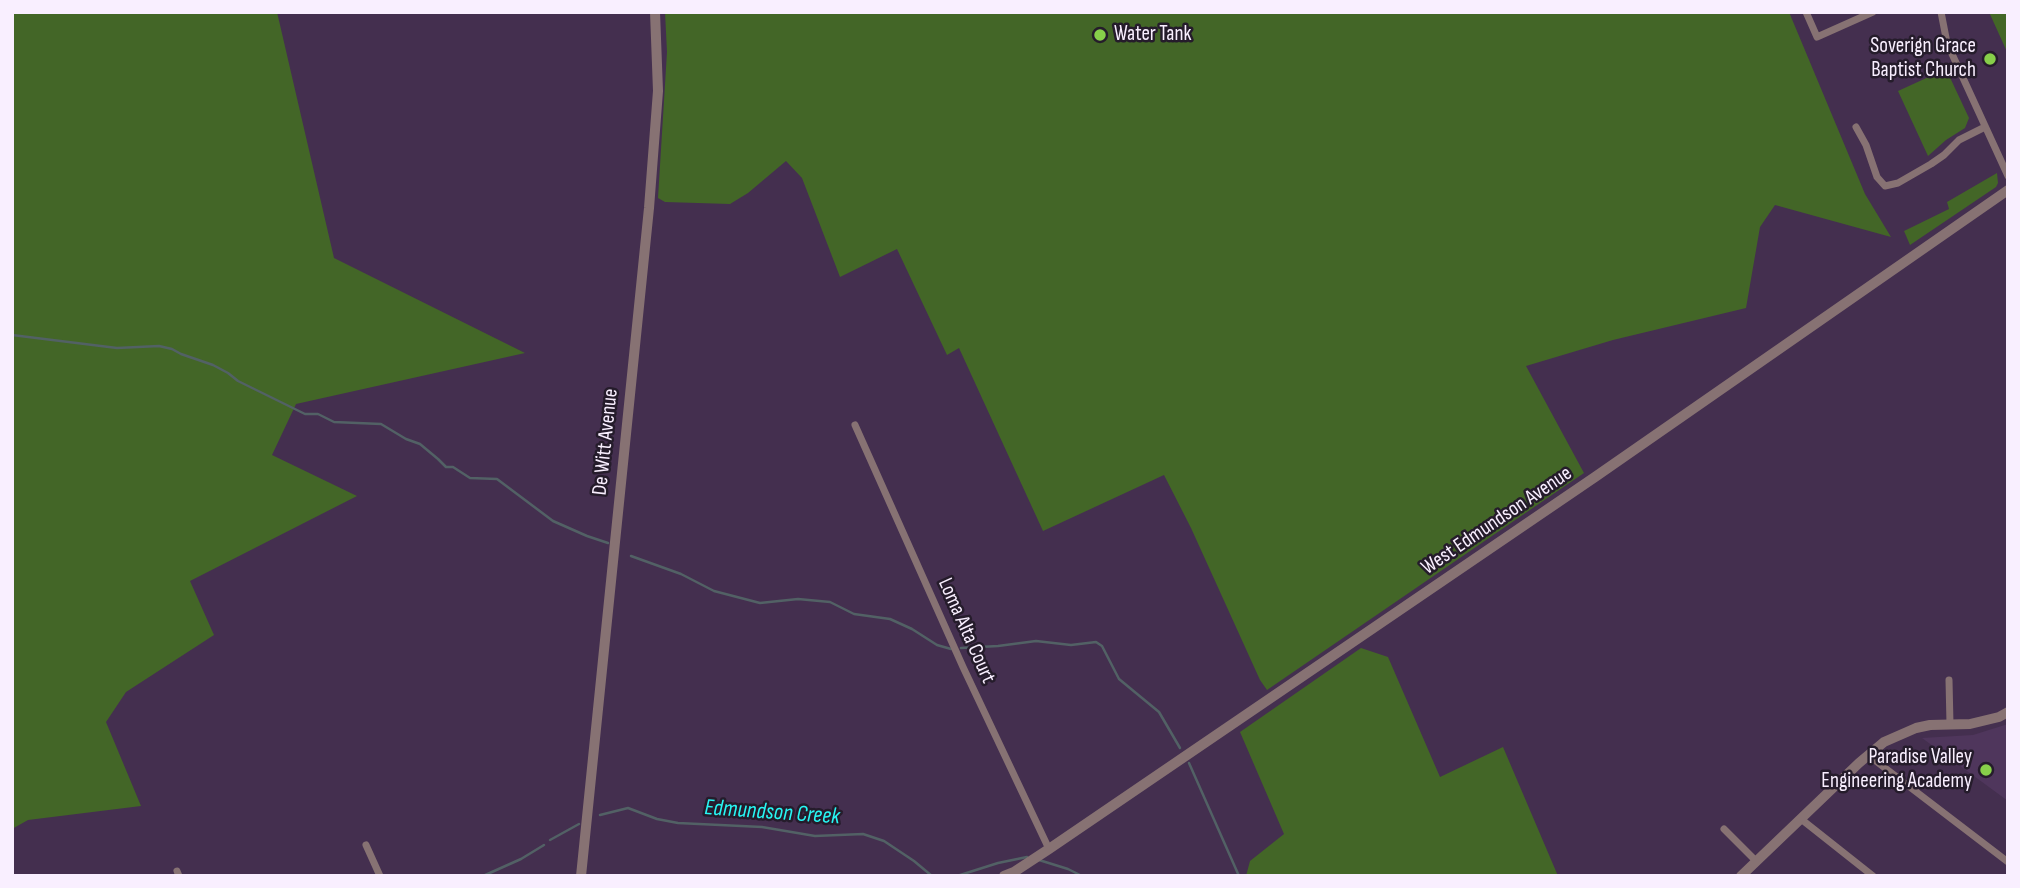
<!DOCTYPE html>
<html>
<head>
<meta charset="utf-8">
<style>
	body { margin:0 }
	#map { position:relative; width:2020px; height:888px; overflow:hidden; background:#442f4f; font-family:"Sofia Sans Condensed",sans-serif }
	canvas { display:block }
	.frame { position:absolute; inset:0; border:14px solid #f9efff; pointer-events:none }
</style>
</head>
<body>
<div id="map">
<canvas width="2020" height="888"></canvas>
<div class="frame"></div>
</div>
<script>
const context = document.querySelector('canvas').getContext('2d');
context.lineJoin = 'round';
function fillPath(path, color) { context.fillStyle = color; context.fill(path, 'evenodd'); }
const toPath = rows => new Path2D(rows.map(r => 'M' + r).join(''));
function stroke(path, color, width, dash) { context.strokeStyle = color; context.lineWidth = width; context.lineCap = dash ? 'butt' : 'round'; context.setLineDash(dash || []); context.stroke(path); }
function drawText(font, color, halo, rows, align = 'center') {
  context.font = font + ' "Sofia Sans Condensed",sans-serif'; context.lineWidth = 5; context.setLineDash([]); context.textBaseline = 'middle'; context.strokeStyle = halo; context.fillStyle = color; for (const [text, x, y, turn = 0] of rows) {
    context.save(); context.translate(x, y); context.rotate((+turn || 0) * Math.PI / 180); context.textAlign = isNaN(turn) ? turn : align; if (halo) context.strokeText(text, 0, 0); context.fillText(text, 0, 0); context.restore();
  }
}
const built = toPath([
	[2008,724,2008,801,1922,738,1973,735]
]);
const green = toPath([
	[12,12,277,12,334,258,525,353,296,404,272,455,357,496,190,581,214,635,126,692,106,722,141,806,28,820,12,829],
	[665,12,1789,12,1865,194,1891,237,1775,205,1760,227,1746,308,1613,340,1526,366,1584,473,1267,690,1260,680,1191,528,1164,475,1043,531,959,348,947,355,897,249,840,277,802,178,786,161,748,193,730,204,665,202,658,198,667,52],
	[1989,12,2008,12,2008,54],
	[1946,69,1969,118,1965,128,1946,140,1928,156,1898,91],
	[1997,173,1998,183,1996,187,1910,245,1904,231,1949,209,1947,202],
	[1361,648,1388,657,1440,777,1503,747,1558,876,1246,876,1250,861,1284,834,1240,732]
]);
const stream = toPath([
	[12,335,117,348,159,346,172,349,181,354,213,365,228,373,238,381,305,414,318,414,334,422,381,424,406,439,420,444,438,459,446,467,453,467,470,478,497,479,553,521,587,536,608,543],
	[631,556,681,574,714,591,760,603,798,599,830,602,854,614,890,619,912,629,937,645,951,649],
	[961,648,998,646,1036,641,1071,645,1096,642,1102,646,1119,679,1159,712,1180,748],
	[1189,763,1239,876],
	[600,815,628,808,657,819,678,823,762,827,815,836,863,834,884,841,914,861,932,876],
	[550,840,579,824],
	[1039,860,1068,869,1082,876],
	[483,876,521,859,544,845],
	[957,876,998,863,1027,857]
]);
const minor = toPath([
	[1806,12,1817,37,1873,12],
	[1941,12,1947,43,2008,176],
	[1856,127,1866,145,1877,177,1885,186,1898,183,1931,164,1944,155,1959,140,1985,127],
	[855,425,963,667,1049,849],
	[1949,680,1950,724],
	[1868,755,2008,862],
	[1801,819,1873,876],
	[1724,829,1756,861],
	[366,845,380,876],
	[177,871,179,876]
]);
const tertiary = toPath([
	[581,876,649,208,658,91,655,12],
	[1004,876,1014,872,1049,849,1595,477,2008,190],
	[1741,876,1859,763,1884,742,1916,728,1930,725,1970,724,1999,717,2008,712]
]);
const markers = [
	[1100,35,7,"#87cf4a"],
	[1990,59,7,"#87cf4a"],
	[1986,770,7,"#87cf4a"]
];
const poiNames = [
	["Water Tank",1114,35,"left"],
	["Soverign Grace",1976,47],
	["Baptist Church",1976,71],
	["Paradise Valley",1972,758],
	["Engineering Academy",1972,782]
];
const streetNames = [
	["De Witt Avenue",606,442,-84],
	["West Edmundson Avenue",1497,521,-34],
	["Loma Alta Court",966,631,66]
];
const waterNames = [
	["Edmundson Creek",772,813,4]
];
fillPath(built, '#4f365c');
fillPath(green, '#436627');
stroke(stream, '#526165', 2.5);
stroke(minor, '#877273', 7);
stroke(tertiary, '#877273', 10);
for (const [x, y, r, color] of markers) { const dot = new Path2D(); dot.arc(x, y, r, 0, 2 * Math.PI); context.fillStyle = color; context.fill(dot); stroke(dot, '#251c2b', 2.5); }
drawText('21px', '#f9efff', '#251c2b', poiNames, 'right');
drawText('21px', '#f9efff', '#251c2b', streetNames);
drawText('italic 23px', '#27f7f4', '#251c2b', waterNames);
</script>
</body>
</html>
